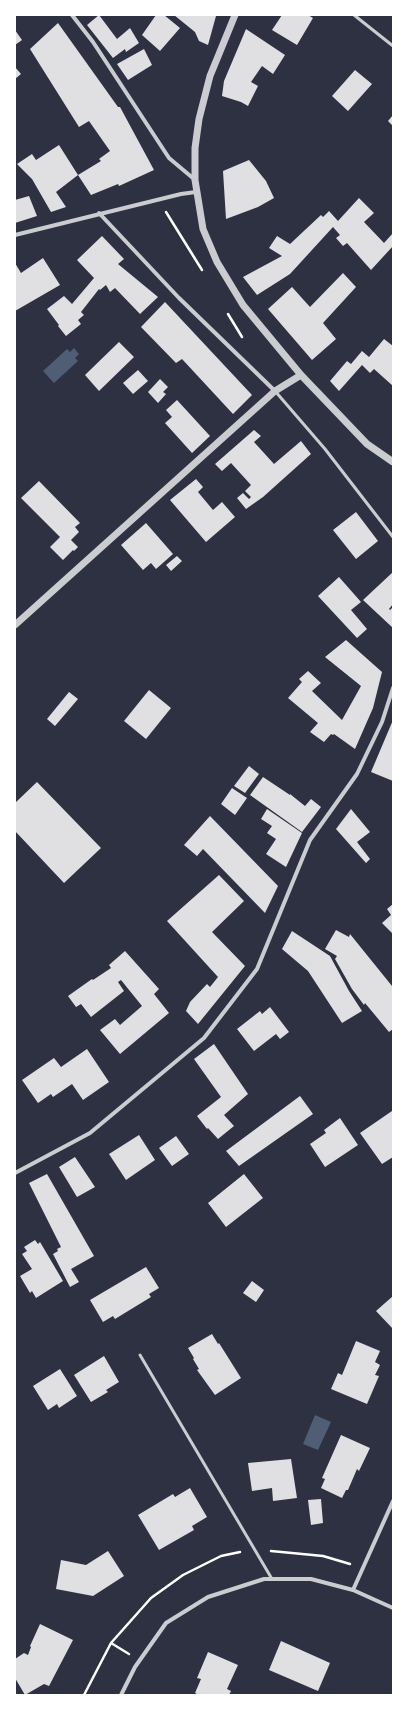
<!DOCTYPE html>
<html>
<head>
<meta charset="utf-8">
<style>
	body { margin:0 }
	#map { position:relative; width:408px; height:1710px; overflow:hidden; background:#2d3142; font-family:Rubik,sans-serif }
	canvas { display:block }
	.frame { position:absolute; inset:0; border:16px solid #fff; pointer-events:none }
</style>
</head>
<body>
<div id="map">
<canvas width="408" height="1710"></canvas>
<div class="frame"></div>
</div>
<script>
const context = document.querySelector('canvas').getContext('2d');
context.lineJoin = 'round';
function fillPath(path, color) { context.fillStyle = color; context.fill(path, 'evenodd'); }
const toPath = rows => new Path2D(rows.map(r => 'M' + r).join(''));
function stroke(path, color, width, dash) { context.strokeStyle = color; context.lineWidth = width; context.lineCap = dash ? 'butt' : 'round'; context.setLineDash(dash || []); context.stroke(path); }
const water = toPath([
	[74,348,79,354,75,358,78,361,54,383,43,371,67,349,70,352],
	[315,1415,331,1422,318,1450,303,1444]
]);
const building = toPath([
	[99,15,117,39,130,28,139,43,126,52,125,49,113,58,87,25],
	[156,15,164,15,180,28,160,51,142,35],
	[174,15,215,15,216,16,208,45,199,41,195,32],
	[282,15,308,15,313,18,297,45,272,30],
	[58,23,118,107,120,107,154,170,119,186,118,184,91,195,78,175,101,161,99,159,110,151,89,121,79,127,30,49],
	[246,29,285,55,273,74,262,66,251,82,258,86,248,106,241,102,222,96,224,81],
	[15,30,22,40,15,45],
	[144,49,152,65,128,80,117,64],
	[15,67,21,74,15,79],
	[355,70,372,84,348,111,332,96],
	[393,115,393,126,388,121],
	[59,145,78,175,56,192,66,207,51,212,32,179,17,164,32,154,36,160],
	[249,160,266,181,274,198,258,207,226,219,223,171],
	[29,196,37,216,15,223,15,200],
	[359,198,374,213,364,222,384,243,393,233,393,246,371,270,347,243,343,246,336,238,340,235,333,227,290,274,257,295,243,277,282,256,269,248,277,236,290,244,321,215,323,217,329,211,338,221],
	[102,236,124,259,118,264,158,297,140,314,115,288,110,292,106,285,100,290,99,289,81,312,84,315,78,320,81,324,66,336,58,326,59,325,47,309,64,296,72,304,94,278,77,260],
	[43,258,60,285,15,311,15,263,21,273],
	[343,273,356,287,323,323,336,339,312,360,268,309,292,287,310,307],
	[165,302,252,395,233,414,182,359,176,363,141,327],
	[384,339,393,346,393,386,374,369,370,373,362,365,339,391,330,381,347,361,351,364,362,351,369,357],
	[119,342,134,357,99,391,85,375],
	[138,370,148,381,133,394,123,383],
	[160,379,168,387,163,392,166,394,158,403,148,392],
	[177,400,210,436,192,453,165,423,172,417,166,410],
	[254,430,261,436,254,442,274,464,301,441,311,454,263,497,246,509,237,498,243,493,249,499,251,497,245,491,251,485,231,463,222,471,215,464],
	[196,479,203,487,198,492,213,510,222,502,235,517,206,542,170,500],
	[39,481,80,523,75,527,79,532,71,540,78,547,74,551,73,550,63,560,50,547,60,537,21,498],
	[356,512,378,541,356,559,333,530],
	[146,523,173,554,156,569,151,563,143,570,121,545],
	[177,556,182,561,171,571,166,565],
	[393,572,393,604,389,609,390,610,393,607,393,628,363,600],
	[339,577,361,602,351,610,367,629,357,638,318,596],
	[346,640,382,672,373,708,355,749,334,734,333,735,331,734,324,742,310,732,318,723,288,698,302,682,299,679,308,671,321,683,312,691,342,720,361,686,325,657],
	[149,690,171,708,146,739,124,721],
	[69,692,78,699,55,726,47,719],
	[393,720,393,781,371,772],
	[249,766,259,774,245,793,234,786],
	[263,777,290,795,290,794,305,806,311,799,321,807,302,832,250,795],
	[37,782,101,848,64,883,15,831,15,803],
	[232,788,247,798,235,815,221,804],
	[267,809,302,833,286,867,266,854,276,839,267,833,272,826,261,819],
	[351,809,370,832,357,842,370,859,366,863,336,829],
	[210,816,278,886,265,913,203,849,197,856,184,845],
	[219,875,244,901,212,932,245,966,198,1024,186,1011,190,1002,207,984,210,987,218,977,167,921],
	[393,904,393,934,382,923,391,915,387,909],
	[336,930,349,937,350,934,392,986,393,985,393,1029,389,1032,365,1003,364,1005,352,989,335,959,337,956,325,949],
	[292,931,330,956,349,991,362,1011,342,1023,308,971,282,949],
	[125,951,159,989,154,994,169,1013,120,1054,100,1030,115,1019,120,1025,142,1006,121,980,118,982,124,991,91,1017,81,1004,76,1007,68,996,92,979,93,980,111,968,109,965],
	[270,1007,289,1032,280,1039,276,1034,254,1051,237,1029,260,1011,262,1014],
	[214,1044,248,1094,224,1115,234,1126,218,1139,208,1128,207,1129,197,1116,221,1097,194,1059],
	[87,1049,109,1082,83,1100,72,1084,53,1097,51,1094,38,1103,22,1080,54,1058,61,1067],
	[300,1096,313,1114,239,1166,226,1151],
	[392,1111,393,1157,382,1164,360,1133],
	[340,1118,358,1145,325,1167,310,1144,326,1133,324,1130],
	[139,1135,155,1160,126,1180,109,1154],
	[176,1136,189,1154,172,1166,159,1148],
	[75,1157,95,1187,77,1197,59,1167],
	[47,1174,94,1256,71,1269,79,1282,70,1287,53,1254,58,1251,57,1249,61,1247,29,1183],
	[244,1174,263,1198,226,1227,208,1203],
	[35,1240,38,1244,40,1242,63,1281,36,1298,32,1291,30,1293,20,1276,32,1269,22,1254,27,1251,24,1247],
	[146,1267,159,1288,149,1294,151,1297,115,1319,113,1316,103,1322,90,1300],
	[252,1281,264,1290,256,1302,243,1293],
	[393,1296,393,1329,376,1311],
	[212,1334,218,1344,219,1343,241,1378,215,1395,197,1370,199,1369,193,1359,194,1358,188,1348],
	[356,1341,380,1351,375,1362,380,1365,375,1375,379,1376,367,1404,331,1389,338,1373,342,1375],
	[104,1356,119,1382,106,1390,108,1392,91,1402,74,1375],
	[60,1369,77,1396,59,1408,57,1404,48,1410,33,1386],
	[341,1435,370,1448,359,1471,357,1469,348,1490,346,1490,342,1498,321,1488,325,1479,322,1478],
	[291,1459,297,1498,273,1501,272,1488,252,1491,248,1463],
	[190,1488,207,1517,192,1526,194,1530,159,1550,138,1515,173,1494,175,1497],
	[321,1499,323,1523,311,1525,308,1500],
	[108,1551,124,1576,93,1596,56,1589,61,1560,86,1565],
	[40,1624,73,1640,49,1686,44,1684,25,1695,15,1678,15,1659,24,1653,28,1655,31,1647,30,1646],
	[281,1641,330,1663,318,1691,269,1670],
	[208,1652,238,1665,227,1689,231,1691,229,1695,199,1695,195,1693,201,1679,197,1678]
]);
const path = toPath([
	[166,212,202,270],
	[228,314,242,337],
	[271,1551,323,1556,350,1564],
	[111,1643,151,1598,183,1575,221,1556,240,1552],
	[84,1695,111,1643,129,1654]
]);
const service = toPath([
	[354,15,393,46],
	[275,391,325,449,393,537],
	[140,1355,272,1579]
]);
const minor = toPath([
	[72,15,93,42,169,158,194,179],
	[99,213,179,298,275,391],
	[15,235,181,194,196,192],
	[15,1173,90,1133,204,1038,257,969,310,840,357,774,382,722,393,688],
	[353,1590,393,1501],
	[121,1695,135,1667,166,1623,208,1597,264,1579,311,1579,353,1590,393,1608]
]);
const tertiary = toPath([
	[235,15,210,76,199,119,195,148,195,180,203,229,217,262,243,305,301,375,367,444,393,462],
	[15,625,275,391,301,375]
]);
fillPath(water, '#4f5d75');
fillPath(building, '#e0e0e3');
stroke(path, '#fff', 2.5);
stroke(service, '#caccd0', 3);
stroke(minor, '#caccd0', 4);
stroke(tertiary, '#caccd0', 7);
</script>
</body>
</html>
